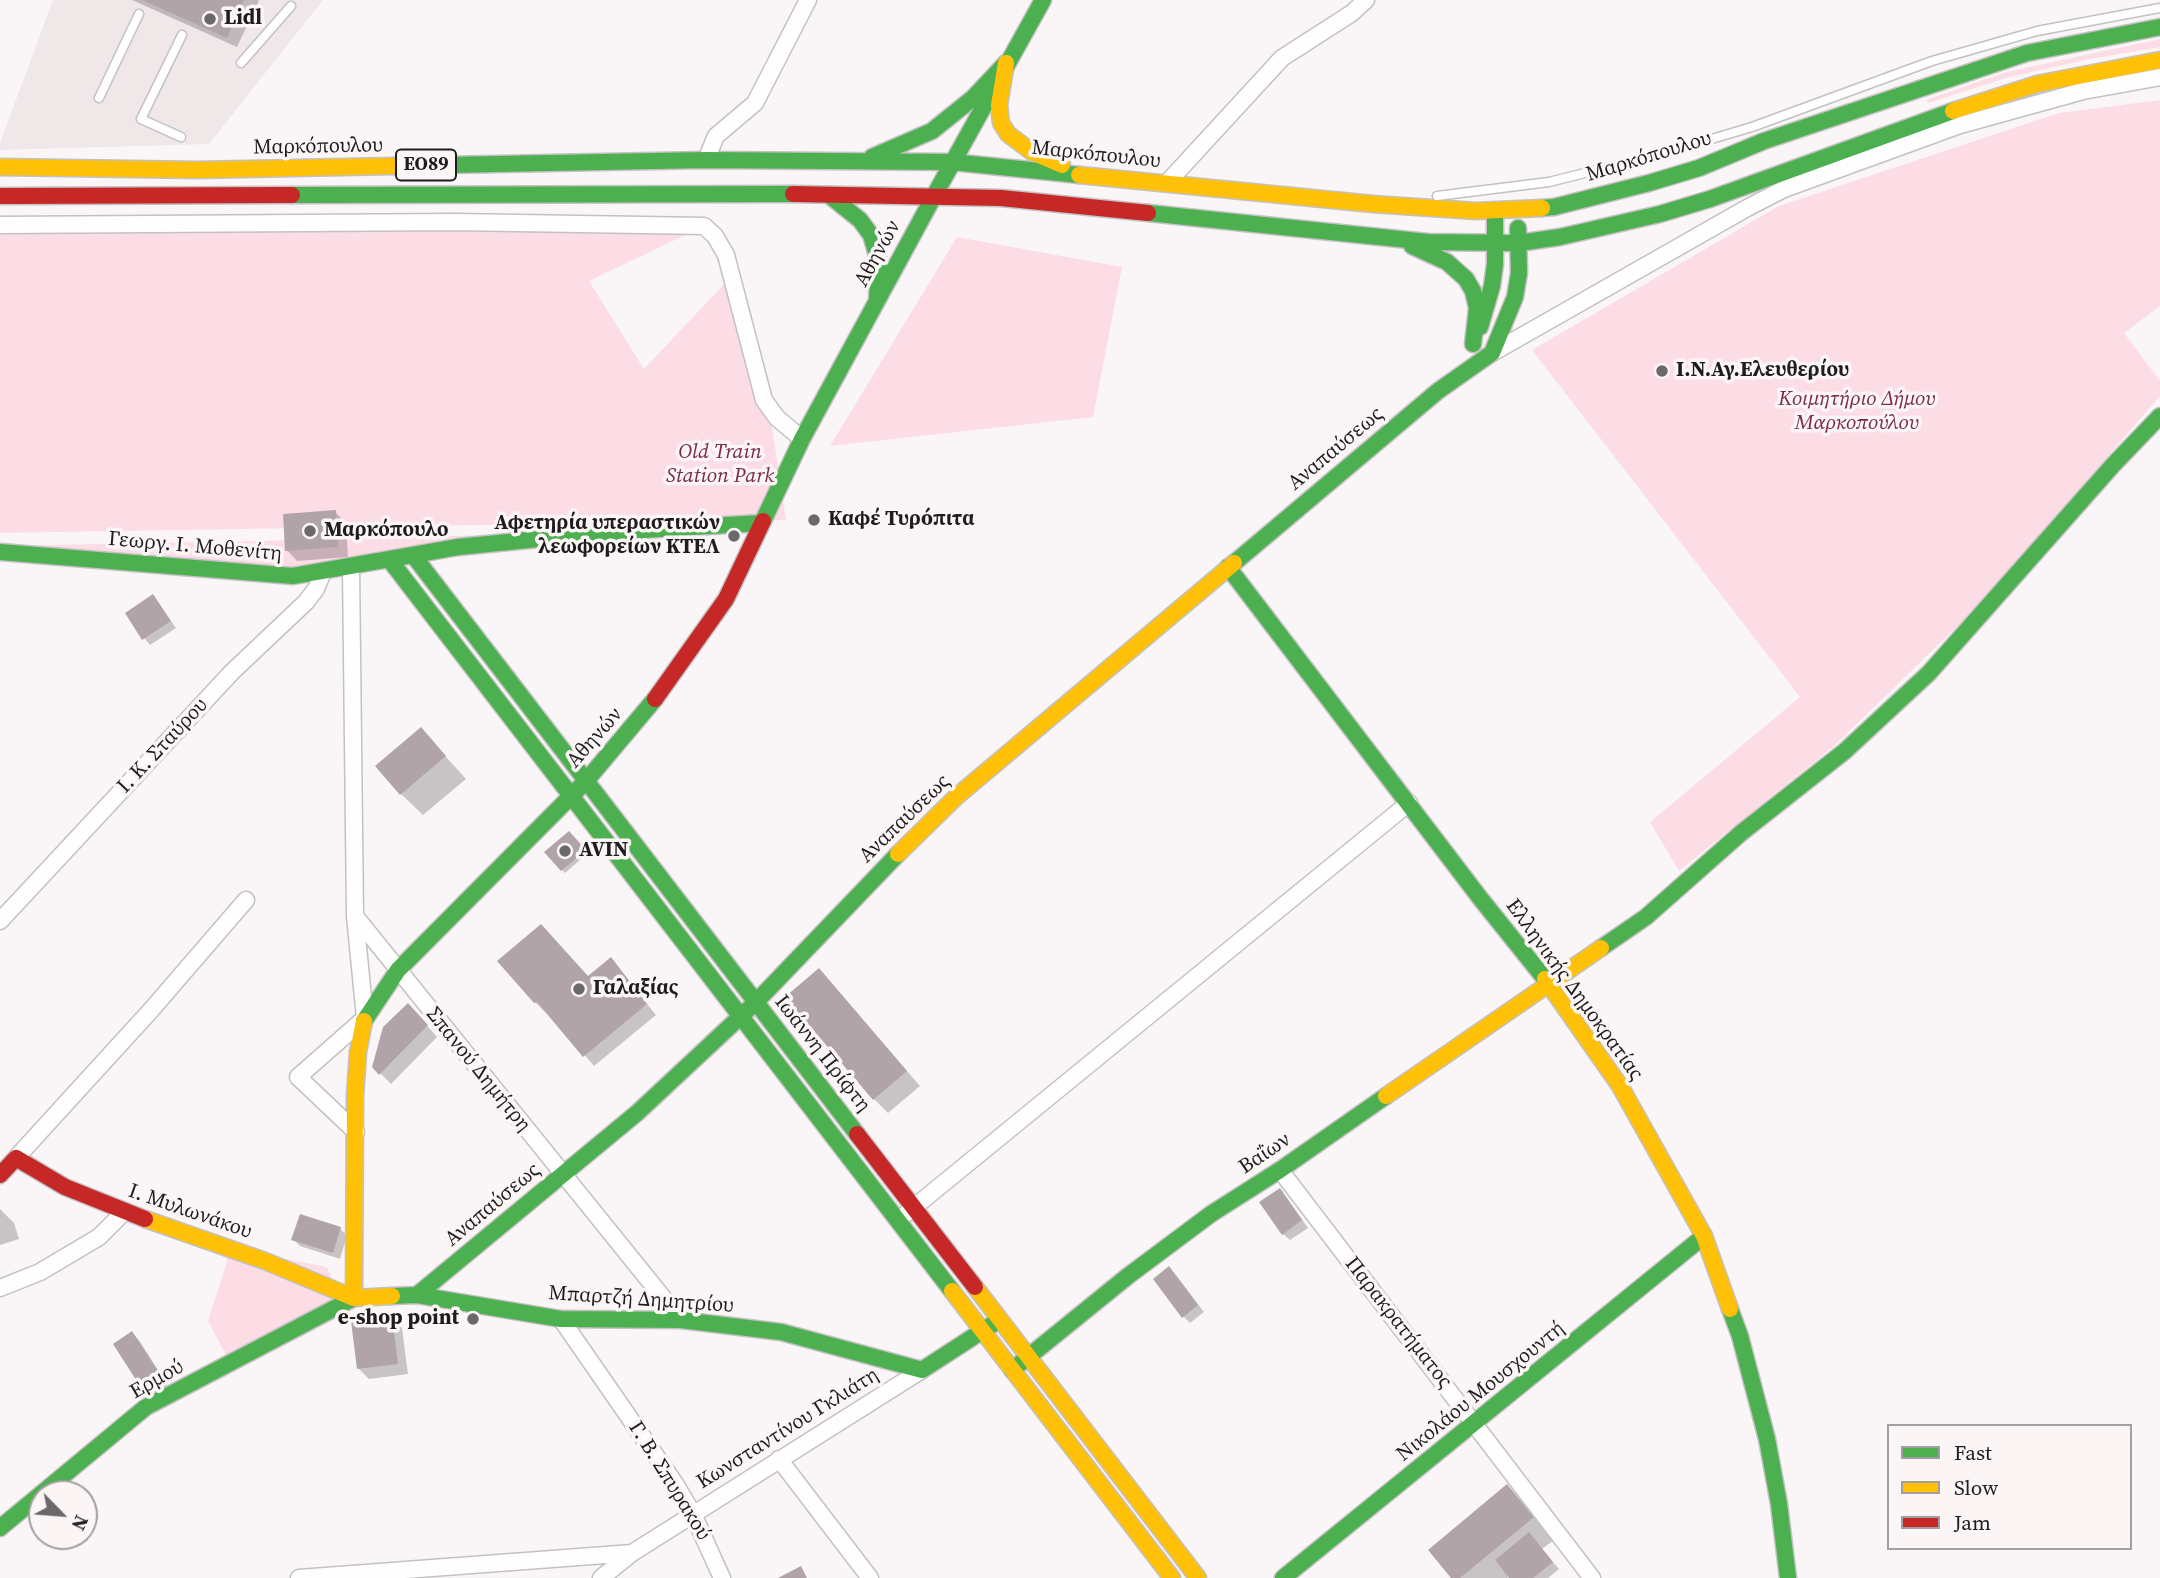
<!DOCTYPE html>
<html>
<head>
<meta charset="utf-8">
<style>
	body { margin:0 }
	#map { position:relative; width:2160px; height:1578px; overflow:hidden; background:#faf6f7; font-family:"Source Serif 4",serif }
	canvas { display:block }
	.legend { position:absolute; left:1887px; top:1424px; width:245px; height:126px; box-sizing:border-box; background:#fbf5f6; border:2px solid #a39e9f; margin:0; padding:9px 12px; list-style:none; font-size:21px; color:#1e1c1d }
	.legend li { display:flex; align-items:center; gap:14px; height:35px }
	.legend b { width:35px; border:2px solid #a39e9f }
	.north { position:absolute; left:28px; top:1480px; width:70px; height:70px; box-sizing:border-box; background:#fbf5f6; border:2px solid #a39e9f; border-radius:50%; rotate:115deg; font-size:19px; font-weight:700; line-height:28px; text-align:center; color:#1e1c1d }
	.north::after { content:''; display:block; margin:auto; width:24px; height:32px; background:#6b6869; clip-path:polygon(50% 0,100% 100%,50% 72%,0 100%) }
</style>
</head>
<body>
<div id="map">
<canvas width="2160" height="1578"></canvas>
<ul class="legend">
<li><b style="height:9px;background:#4caf50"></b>Fast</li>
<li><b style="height:9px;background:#ffc107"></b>Slow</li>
<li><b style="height:9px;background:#c62828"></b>Jam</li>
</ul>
<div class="north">N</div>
</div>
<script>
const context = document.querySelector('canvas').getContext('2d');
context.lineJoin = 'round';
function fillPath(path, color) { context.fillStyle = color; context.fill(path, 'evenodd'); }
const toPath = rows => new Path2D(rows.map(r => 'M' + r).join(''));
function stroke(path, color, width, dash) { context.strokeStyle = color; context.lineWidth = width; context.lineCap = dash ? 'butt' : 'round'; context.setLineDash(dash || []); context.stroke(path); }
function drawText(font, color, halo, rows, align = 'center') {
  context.font = font + ' "Source Serif 4",serif'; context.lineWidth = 7; context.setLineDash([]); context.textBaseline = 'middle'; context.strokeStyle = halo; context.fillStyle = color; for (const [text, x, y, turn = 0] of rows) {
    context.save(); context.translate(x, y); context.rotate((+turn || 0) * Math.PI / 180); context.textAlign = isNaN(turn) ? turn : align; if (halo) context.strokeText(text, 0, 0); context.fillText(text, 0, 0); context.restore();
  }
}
const built = toPath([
	[53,0,323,0,209,144,0,150,0,143]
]);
const green = toPath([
	[2160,39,2160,47,2085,60,2006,78,1928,103,1926,100,2006,72],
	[2160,100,2160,306,2124,333,2160,381,2160,396,1976,608,1835,745,1679,871,1650,822,1800,697,1532,350,1779,206,2059,113],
	[0,226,704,226,589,281,644,369,726,282,769,407,786,520,0,533],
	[957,237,1122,267,1093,417,830,446],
	[609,532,323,572,0,546,255,541],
	[223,1247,327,1267,343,1304,230,1363,208,1321,227,1262]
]);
const shadow = toPath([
	[132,0,259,0,237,47],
	[335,512,346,523,348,557,297,561,287,550],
	[153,596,176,628,150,645,144,638],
	[421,729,466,779,423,815,401,794],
	[569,833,587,854,565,873,547,852],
	[611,960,656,1015,594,1066,548,1012,546,1013,535,1002,588,978],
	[819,970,920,1086,888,1113,874,1099],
	[418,1015,437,1037,391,1084,374,1067],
	[1286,1197,1308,1228,1290,1240,1283,1234],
	[0,1209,14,1223,19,1239,0,1245],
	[340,1229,347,1235,340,1259,300,1246,293,1239],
	[1176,1275,1204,1312,1190,1323,1183,1316],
	[392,1318,402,1328,408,1374,369,1379,358,1368],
	[132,1333,139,1340,170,1389,153,1400,146,1393],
	[1507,1487,1554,1540,1542,1549,1559,1569,1548,1578,1511,1578,1510,1576,1507,1578,1454,1578]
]);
const building = toPath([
	[142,0,244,0,227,38],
	[336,510,338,547,285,551,283,514],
	[153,594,171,621,142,640,125,613],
	[421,727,446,756,400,795,375,766],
	[569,831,586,850,561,871,544,852],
	[541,924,588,976,611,957,647,1004,583,1057,537,1002,534,1003,497,961],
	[819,968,907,1071,873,1100,785,997],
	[408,1003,428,1025,379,1075,372,1067,383,1027],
	[1280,1188,1302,1220,1282,1235,1259,1202],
	[300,1214,341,1227,333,1253,291,1240],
	[1169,1266,1198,1305,1182,1318,1153,1279],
	[392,1316,398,1364,357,1369,351,1321],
	[132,1331,165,1382,145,1394,113,1344],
	[1507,1484,1534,1517,1460,1578,1451,1578,1428,1550],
	[1529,1532,1553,1562,1533,1578,1509,1578,1495,1560],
	[801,1566,807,1578,778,1578]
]);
const lane = toPath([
	[241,63,291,6],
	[99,98,139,14],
	[181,137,141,119,182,35],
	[1437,196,1549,182,1661,154,1752,127,1932,61,2037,31,2160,8]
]);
const street = toPath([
	[706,160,716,136,755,103,808,0],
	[1167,183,1282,58,1352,13,1366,0],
	[0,225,455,222,704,226,715,236,726,255,764,400,777,418,802,439],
	[1492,353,1747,208,1784,189,1960,125,2083,91,2160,77],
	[351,567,355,916,365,1018,298,1077,356,1132],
	[355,916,681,1320],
	[0,921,232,672,306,602,316,589,323,572],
	[16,1158,152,1009,246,900],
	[1280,1170,1592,1578],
	[907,1213,1409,803],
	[0,1288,40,1272,99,1237,124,1212],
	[561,1319,676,1485,693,1514,722,1578],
	[779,1459,870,1578],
	[299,1578,632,1553],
	[601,1578,632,1553,922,1370]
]);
const fast = toPath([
	[872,157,932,131,973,98,1006,63],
	[393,166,706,160,952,162,1079,175],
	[292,195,793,194],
	[829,195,860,220,871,235,879,262,877,300],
	[934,196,1043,0],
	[1542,208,1554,207,1649,183,1699,168,1764,141,2027,53,2160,27],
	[1148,213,1428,242,1519,243,1560,237,1660,214,1710,199,1953,111],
	[1412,246,1447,262,1466,279,1473,291,1477,308,1473,344],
	[1480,327,1492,286,1495,264,1495,211],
	[763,521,802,439,934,196],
	[0,552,293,576,458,547,609,532,761,523],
	[413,555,857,1134],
	[389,559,952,1291],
	[1234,563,1438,391,1492,353,1515,297,1519,273,1518,228],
	[1228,567,1480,898,1545,979],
	[1601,948,1646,917,1741,833,1845,751,1929,673,2113,465,2160,416],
	[364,1021,398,970,586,781,655,699],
	[417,1295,637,1113,756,1002,898,854],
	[392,1296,417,1295,561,1319,681,1320,781,1332,922,1370,993,1324],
	[1730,1309,1740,1336,1767,1439,1779,1504,1788,1578],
	[1012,1370,1128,1276,1211,1214,1280,1170,1386,1096],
	[0,1528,146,1407,354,1298],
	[1283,1578,1704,1236]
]);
const slow = toPath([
	[1006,63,999,105,1001,123,1008,134,1032,152,1062,165],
	[1953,111,2037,84,2160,60],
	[0,167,197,170,393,166],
	[1079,175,1373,204,1476,211,1542,208],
	[898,854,956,797,1234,563],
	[1545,979,1620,1086,1704,1236,1730,1309],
	[1386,1096,1601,948],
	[145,1219,265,1261,354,1298,392,1296],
	[975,1287,1198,1578],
	[952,1291,1172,1578],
	[354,1298,355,1096,358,1052,364,1021]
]);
const jam = toPath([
	[793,194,1001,198,1148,213],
	[0,196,292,195],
	[655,699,726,599,763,521],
	[857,1134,975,1287],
	[0,1175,16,1158,65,1187,145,1219]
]);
const markers = [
	[210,19,7,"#6b6869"],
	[1662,371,7,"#6b6869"],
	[814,520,7,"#6b6869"],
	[310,531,7,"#6b6869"],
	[734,536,7,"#6b6869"],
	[565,851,7,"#6b6869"],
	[579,989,7,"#6b6869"],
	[473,1319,7,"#6b6869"]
];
const shields = [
	[426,165,60]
];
const shieldNames = [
	["ΕΟ89",426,165]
];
const poiNames = [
	["Lidl",224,19],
	["Ι.Ν.Αγ.Ελευθερίου",1676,371],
	["Καφέ Τυρóπιτα",828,520],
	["Αφετηρία υπεραστικών",720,524,"right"],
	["λεωφορείων ΚΤΕΛ",720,548,"right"],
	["Μαρκόπουλο",324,531],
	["AVIN",579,851],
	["Γαλαξίας",593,989],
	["e-shop point",459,1319,"right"]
];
const streetNames = [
	["Μαρκόπουλου",318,147,-1],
	["Μαρκόπουλου",1096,155,6],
	["Μαρκόπουλου",1649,157,-17],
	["Αθηνών",878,254,-61],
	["Αναπαύσεως",1336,449,-40],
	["Γεωργ. Ι. Μοθενίτη",195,547,5],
	["Αθηνών",595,738,-49],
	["Ι. Κ. Σταύρου",163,746,-47],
	["Αναπαύσεως",905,819,-44],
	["Ελληνικής Δημοκρατίας",1574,990,54],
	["Ιωάννη Πρίφτη",822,1054,52],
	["Σπανού Δημήτρη",478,1070,51],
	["Βαΐων",1265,1154,-34],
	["Αναπαύσεως",493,1205,-40],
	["Ι. Μυλωνάκου",190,1212,19],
	["Μπαρτζή Δημητρίου",641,1300,4],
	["Παρακρατήματος",1398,1323,52],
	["Ερμού",157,1380,-30],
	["Νικολάου Μουσχουντή",1481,1392,-39],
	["Κωνσταντίνου Γκλιάτη",788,1429,-32],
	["Γ. Β. Σπυρακού",669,1481,58]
];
const parkNames = [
	["Κοιμητήριο Δήμου",1857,400],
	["Μαρκοπούλου",1857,424],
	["Old Train",720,453],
	["Station Park",720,477]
];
fillPath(built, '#f0e7e9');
fillPath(green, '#fcdde6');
fillPath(shadow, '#0003');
fillPath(building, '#b1a4a9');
stroke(lane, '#c4c1c2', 11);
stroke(street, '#c4c1c2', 19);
stroke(fast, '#c4c1c2', 19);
stroke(slow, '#c4c1c2', 19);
stroke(jam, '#c4c1c2', 19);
stroke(lane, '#fefefe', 8);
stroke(street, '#fefefe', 16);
stroke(fast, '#4caf50', 16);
stroke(slow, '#ffc107', 16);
stroke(jam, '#c62828', 16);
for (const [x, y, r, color] of markers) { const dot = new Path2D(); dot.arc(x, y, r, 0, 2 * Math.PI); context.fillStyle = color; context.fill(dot); stroke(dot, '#fbf5f6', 2.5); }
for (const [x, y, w] of shields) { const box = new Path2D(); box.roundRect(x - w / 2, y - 15.5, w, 31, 5); context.fillStyle = '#fbf5f6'; context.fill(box); stroke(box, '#1e1c1d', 2); }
drawText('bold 19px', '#1e1c1d', null, shieldNames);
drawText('bold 21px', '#1e1c1d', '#fbf5f6', poiNames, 'left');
drawText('21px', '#1e1c1d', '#fbf5f6', streetNames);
drawText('italic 21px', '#7a2a4b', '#fbf5f6', parkNames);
</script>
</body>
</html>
